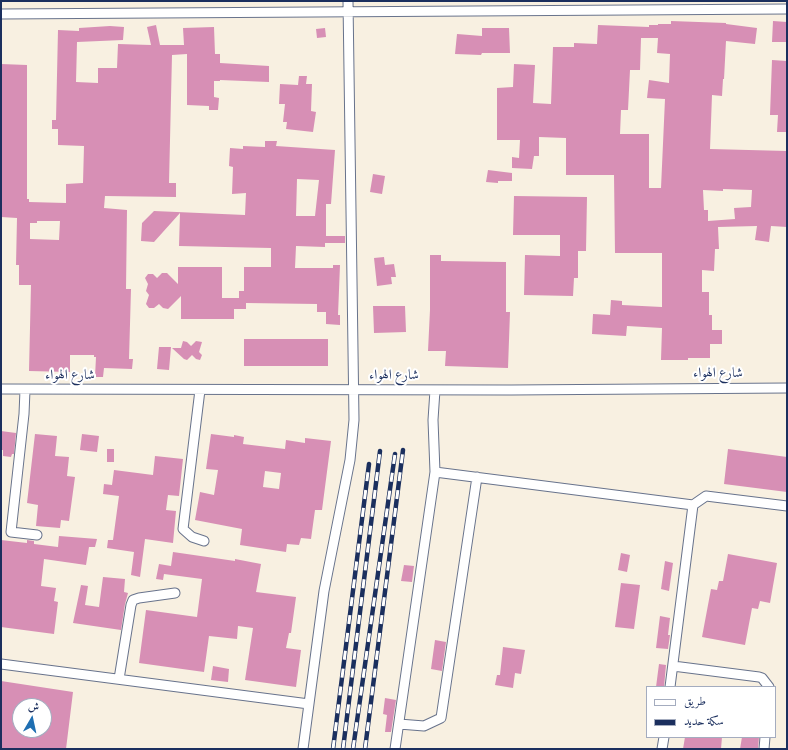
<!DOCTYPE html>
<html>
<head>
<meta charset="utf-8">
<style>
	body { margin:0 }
	#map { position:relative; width:788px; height:750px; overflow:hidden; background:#f8f0e1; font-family:"IM FELL Great Primer",Amiri,serif }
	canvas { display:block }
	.frame { position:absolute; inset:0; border:2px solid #1b2f5e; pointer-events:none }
	.legend { position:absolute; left:646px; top:686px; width:130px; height:52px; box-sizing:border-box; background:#fff; border:1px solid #a4acbf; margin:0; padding:5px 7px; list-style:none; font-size:12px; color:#1b2f5e }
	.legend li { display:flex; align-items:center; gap:8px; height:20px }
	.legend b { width:20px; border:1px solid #a4acbf }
	.north { position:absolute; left:12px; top:698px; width:40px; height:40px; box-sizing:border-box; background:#fff; border:1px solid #a4acbf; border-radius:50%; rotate:9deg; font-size:11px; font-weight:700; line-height:16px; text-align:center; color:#1b2f5e }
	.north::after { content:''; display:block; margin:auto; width:14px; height:18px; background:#1f6fb2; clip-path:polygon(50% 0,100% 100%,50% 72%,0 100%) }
</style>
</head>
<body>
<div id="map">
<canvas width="788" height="750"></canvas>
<div class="frame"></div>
<ul class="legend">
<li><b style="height:5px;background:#fff"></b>طريق</li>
<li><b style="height:5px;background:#1b2f5e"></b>سكة حديد</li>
</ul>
<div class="north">ش</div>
</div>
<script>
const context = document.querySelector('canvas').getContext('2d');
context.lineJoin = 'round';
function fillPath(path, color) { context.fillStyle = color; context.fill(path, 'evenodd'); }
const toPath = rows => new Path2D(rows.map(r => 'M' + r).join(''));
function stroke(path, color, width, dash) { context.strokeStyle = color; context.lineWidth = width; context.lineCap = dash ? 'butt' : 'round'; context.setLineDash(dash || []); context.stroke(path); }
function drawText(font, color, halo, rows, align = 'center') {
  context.font = font + ' "IM FELL Great Primer",Amiri,serif'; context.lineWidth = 4; context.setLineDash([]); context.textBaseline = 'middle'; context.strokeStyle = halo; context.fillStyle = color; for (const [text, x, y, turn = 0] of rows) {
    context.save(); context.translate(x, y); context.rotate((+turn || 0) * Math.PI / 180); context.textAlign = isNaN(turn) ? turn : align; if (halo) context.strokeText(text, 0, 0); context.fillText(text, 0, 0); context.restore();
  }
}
const building = toPath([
	[671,21,726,23,726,24,757,28,755,44,726,41,724,79,723,79,722,96,712,95,710,149,787,151,787,227,771,226,769,242,755,240,757,226,718,227,719,249,715,249,714,271,702,270,702,292,709,292,709,315,712,315,712,330,722,330,722,344,710,344,710,358,688,358,688,360,661,360,662,328,627,326,626,336,592,334,593,314,610,315,611,300,622,301,622,305,662,307,662,253,615,253,614,175,566,175,566,138,539,137,539,156,534,156,532,169,512,168,512,157,519,158,520,140,497,140,497,88,513,87,514,64,535,65,533,103,551,104,553,47,574,47,574,43,597,44,598,25,649,27,649,25,658,25,658,24,671,24],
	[641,38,658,38,657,53,670,54,669,83,649,80,647,98,665,99,661,188,649,188,649,134,620,134,621,110,628,110,630,70,640,70],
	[723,189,752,190,751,207,734,208,735,219,708,221,708,210,704,210,703,190,723,191],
	[773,21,787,22,786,42,772,42],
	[156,25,160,45,184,45,183,28,214,27,215,54,220,54,220,63,269,66,269,82,220,80,220,81,214,81,214,97,219,98,218,110,209,110,209,106,187,105,187,54,172,55,169,183,176,183,176,197,105,196,104,208,127,210,126,289,131,289,129,359,133,359,132,369,104,368,103,377,95,377,96,357,94,357,94,355,70,355,70,372,29,371,31,285,19,285,19,265,16,265,17,218,1,217,1,64,27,65,27,199,29,199,29,202,66,203,66,184,83,183,84,146,58,145,58,129,52,129,52,120,56,120,58,30,79,31,79,28,110,26,124,27,123,40,77,42,76,82,98,83,98,68,117,68,118,44,151,45,147,27],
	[37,221,60,221,59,240,30,239,30,223,37,223],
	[325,28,326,37,317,38,316,29],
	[482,28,509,28,510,53,482,53,481,55,455,54,457,34,482,36],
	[772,60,787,61,787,132,777,132,778,115,770,115],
	[299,76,307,76,306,84,312,84,311,111,316,112,313,132,286,129,287,122,283,122,285,104,279,104,280,84,298,85],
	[265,141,277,141,276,146,335,150,331,204,326,204,326,236,345,236,345,243,325,243,325,247,296,246,295,268,333,268,333,265,340,265,338,315,340,315,340,325,326,324,326,312,317,312,317,304,246,303,246,309,234,309,234,319,181,319,181,296,168,309,163,308,159,304,154,308,149,308,146,304,149,295,146,291,148,284,145,278,148,274,153,274,157,278,162,273,167,273,178,284,178,267,222,267,222,298,239,298,239,291,244,291,244,267,271,267,271,248,179,246,180,213,154,242,141,241,142,223,154,211,245,215,246,193,232,194,233,167,229,166,230,148,243,149,243,146,265,147],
	[297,179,319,180,315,216,296,216],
	[488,170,512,173,512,181,498,181,498,183,486,182],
	[373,174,385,176,382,194,370,192],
	[514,196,587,197,586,251,578,251,578,278,574,278,573,296,524,295,525,255,560,256,560,235,513,235],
	[430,255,441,255,441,261,506,262,506,312,510,312,508,368,445,366,446,351,428,351,430,310],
	[384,257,385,265,394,264,396,277,391,277,392,284,377,286,374,258],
	[373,306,405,306,406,332,374,333],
	[244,339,328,339,328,366,244,366],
	[183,341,187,342,191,346,196,341,202,342,199,352,202,355,200,360,196,359,192,355,187,360,184,359,172,348,181,348],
	[159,347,171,347,169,370,157,369],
	[1,431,16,433,14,454,12,454,11,457,3,456,3,450,1,450],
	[35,434,57,436,55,456,69,457,67,476,75,477,69,521,61,520,60,528,36,526,38,505,27,503],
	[82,434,99,436,97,452,80,450],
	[211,434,234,437,234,435,244,437,243,444,285,449,286,440,305,443,305,438,331,441,322,510,315,510,311,539,301,538,299,545,287,544,286,552,240,545,242,529,195,520,200,492,214,495,218,470,206,469],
	[265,471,281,473,279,489,263,487],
	[107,449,114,449,114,462,107,462],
	[728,449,787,457,787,492,724,484],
	[155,456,183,459,179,496,168,495,166,510,176,511,173,543,145,539,140,577,131,575,134,552,107,548,108,540,113,540,119,496,103,494,104,484,112,485,114,470,153,475],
	[59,536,97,539,95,547,89,547,86,565,44,559,41,586,56,588,54,601,58,602,54,634,1,627,1,540,27,543,27,540,34,541,34,544,58,547],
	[173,552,235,561,235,559,261,564,256,592,296,597,291,633,289,633,286,648,301,650,296,687,245,680,253,628,238,626,237,639,209,636,204,672,139,663,146,610,197,617,202,579,164,574,163,580,156,579,159,564,171,566],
	[621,553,630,555,627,572,618,570],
	[728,554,777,563,770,603,760,601,758,609,752,608,745,645,702,637,711,589,717,590,719,581,723,581],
	[665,561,673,563,669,591,661,589],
	[404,565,414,566,412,582,401,581],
	[103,577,125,579,124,592,128,593,125,604,121,630,73,623,81,585,88,586,85,605,99,607],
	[621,583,640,585,634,629,615,627],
	[660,616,670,618,668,635,670,635,668,649,656,648],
	[435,640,446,642,442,671,431,669],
	[503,647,525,650,521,674,515,673,513,688,495,685,497,675,500,675],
	[659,664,666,665,664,687,656,687],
	[213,666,229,669,228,682,211,680],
	[1,681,73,692,66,749,1,749],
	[20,706,44,706,44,730,20,730],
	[385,698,396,700,391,732,385,732,387,715,383,714],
	[685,737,722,737,721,749,683,749],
	[742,737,759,737,758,749,740,749]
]);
const minor = toPath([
	[1,14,787,9],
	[1,389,511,390,787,388],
	[25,390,24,414,11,532,37,535],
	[200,390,183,529,192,537,204,541],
	[435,472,693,505],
	[1,664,309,704],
	[673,666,759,677,762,678,769,687],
	[119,679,131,605,133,600,139,598,175,593],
	[670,687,693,505,706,496,787,506],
	[399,724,424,726,441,718,477,477],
	[303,749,324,591,350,460,354,420,348,1],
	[395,749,435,472,433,420,435,390],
	[662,749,664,737],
	[764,749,765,737]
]);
const rail = toPath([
	[333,749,369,464],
	[343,749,380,451],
	[353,749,395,454],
	[365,749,403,450]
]);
const streetNames = [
	["شارع الهواء",718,374],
	["شارع الهواء",70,376],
	["شارع الهواء",394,376]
];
fillPath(building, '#d78fb5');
stroke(minor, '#68738c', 11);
stroke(minor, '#fff', 9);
stroke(rail, '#1b2f5e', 4.5);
stroke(rail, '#fff', 3, [9]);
drawText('14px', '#1b2f5e', '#fff', streetNames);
</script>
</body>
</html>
